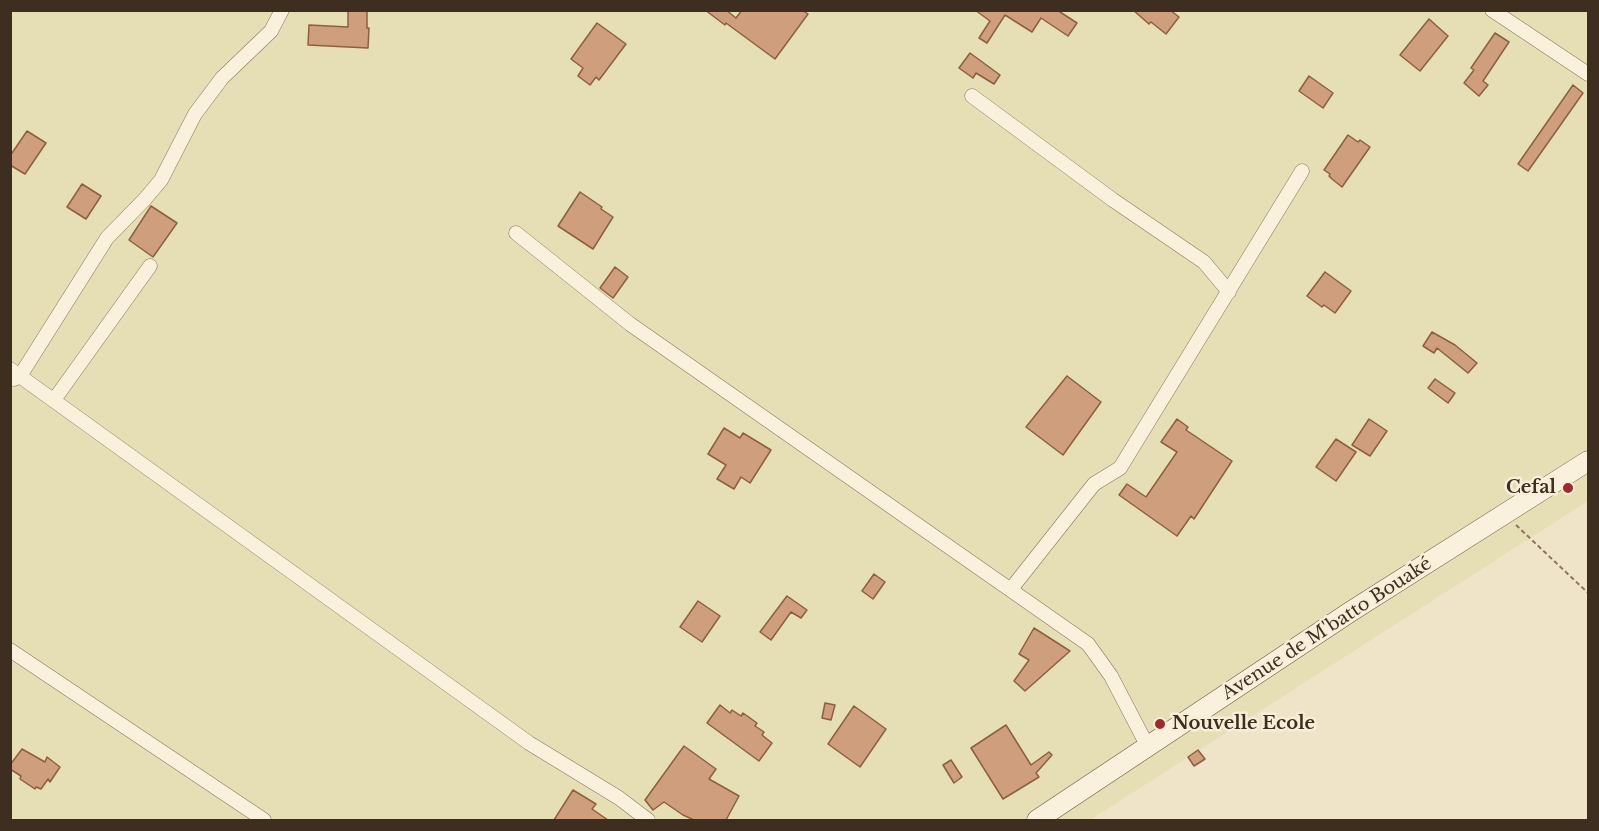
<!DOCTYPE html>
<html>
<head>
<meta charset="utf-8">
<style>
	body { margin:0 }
	#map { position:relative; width:1599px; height:831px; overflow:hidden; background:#f0e4c8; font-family:"Libre Baskerville",serif }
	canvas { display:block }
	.frame { position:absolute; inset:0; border:12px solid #3d2e20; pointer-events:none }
</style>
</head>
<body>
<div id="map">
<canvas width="1599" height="831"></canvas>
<div class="frame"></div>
</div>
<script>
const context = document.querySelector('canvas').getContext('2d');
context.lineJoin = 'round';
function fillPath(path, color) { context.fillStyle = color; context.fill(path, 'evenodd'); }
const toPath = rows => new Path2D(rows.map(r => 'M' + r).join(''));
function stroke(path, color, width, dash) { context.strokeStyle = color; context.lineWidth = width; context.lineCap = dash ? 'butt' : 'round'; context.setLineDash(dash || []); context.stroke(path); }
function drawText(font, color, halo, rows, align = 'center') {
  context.font = font + ' "Libre Baskerville",serif'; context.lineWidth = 5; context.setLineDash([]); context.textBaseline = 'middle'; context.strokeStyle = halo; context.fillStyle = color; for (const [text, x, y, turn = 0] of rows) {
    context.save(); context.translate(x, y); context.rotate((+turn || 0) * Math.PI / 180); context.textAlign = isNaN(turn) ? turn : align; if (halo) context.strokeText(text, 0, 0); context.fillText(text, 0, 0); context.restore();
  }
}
const farmland = toPath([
	[10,11,1588,11,1588,501,1090,820,11,820]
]);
const building = toPath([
	[348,10,367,10,367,28,369,28,368,48,308,45,309,25,348,27,348,10],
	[705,10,726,10,736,18,742,10,802,10,808,14,775,59,726,23,725,25,705,10],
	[975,10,1057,10,1077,23,1068,36,1041,18,1032,32,1005,15,987,43,979,38,990,21,975,10],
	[1133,10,1170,10,1179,17,1166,34,1151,22,1149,24,1133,10],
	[1429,19,1448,36,1420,71,1400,55,1429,19],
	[597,23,626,44,599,80,596,77,590,85,578,76,583,68,571,59,597,23],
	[1495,33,1509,42,1483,81,1488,85,1479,96,1464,83,1474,70,1471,68,1495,33],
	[970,53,1000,75,994,84,976,73,973,78,959,68,970,53],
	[1309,76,1333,93,1323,108,1299,91,1309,76],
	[1573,85,1583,93,1528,171,1518,164,1573,85],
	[27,131,46,143,25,174,10,165,10,156,27,131],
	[1348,135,1358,142,1360,140,1370,147,1342,187,1332,179,1329,176,1330,174,1324,170,1348,135],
	[82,184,101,196,86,219,67,207,82,184],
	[580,192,602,207,601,209,613,217,593,249,558,226,580,192],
	[151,206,177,223,153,257,129,240,151,206],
	[615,267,628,277,613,298,600,288,615,267],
	[1325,272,1351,291,1335,313,1324,305,1322,307,1307,296,1325,272],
	[1432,332,1455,345,1477,363,1468,373,1437,348,1434,353,1423,346,1432,332],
	[1067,376,1101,402,1063,455,1026,427,1067,376],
	[1435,379,1455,393,1448,403,1428,388,1435,379],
	[1177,419,1188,427,1186,430,1232,461,1194,519,1191,516,1177,536,1119,495,1127,484,1146,497,1177,452,1161,442,1177,419],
	[1369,419,1387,431,1370,456,1352,445,1369,419],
	[724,428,740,438,743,433,771,450,750,483,741,477,734,489,717,479,726,465,708,454,724,428],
	[1336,439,1356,452,1336,481,1316,467,1336,439],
	[874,574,885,582,873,599,862,591,874,574],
	[787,596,807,610,801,618,791,612,771,640,760,632,787,596],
	[698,601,720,616,702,642,680,627,698,601],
	[1034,628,1070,651,1025,691,1014,681,1029,660,1019,654,1034,628],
	[825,703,835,705,831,720,822,718,825,703],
	[720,705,730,713,732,710,741,716,743,713,757,723,755,726,764,732,762,735,772,743,759,761,707,723,720,705],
	[854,706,886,729,860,767,828,744,854,706],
	[1006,725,1031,765,1049,752,1052,755,1036,773,1039,777,1003,799,971,748,1006,725],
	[684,746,716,769,709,779,739,796,726,820,694,820,683,815,664,802,653,810,645,800,684,746],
	[22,749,45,762,47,757,60,767,50,782,48,779,41,789,36,787,35,789,20,779,21,776,10,769,10,765,22,749],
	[1198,750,1205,759,1194,766,1188,757,1198,750],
	[951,760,962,777,954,783,943,765,951,760],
	[573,790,596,804,592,809,608,820,554,820,573,790]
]);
const path = toPath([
	[1516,525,1588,593]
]);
const street = toPath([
	[1492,10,1588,74],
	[972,96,1113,200,1204,262,1229,292],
	[516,233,630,324,1088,644,1111,676,1148,747],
	[10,369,529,743,619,798,648,820],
	[14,379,20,376,107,238,145,199,161,180,195,114,222,78,271,31,282,10],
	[54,400,150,266],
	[1011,589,1094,484,1120,468,1302,171],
	[10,650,264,820]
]);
const secondary = toPath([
	[1037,820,1350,612,1588,461]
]);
const markers = [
	[1568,488,6,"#9e2a2b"],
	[1160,724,6,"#9e2a2b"]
];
const poiNames = [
	["Cefal",1556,488],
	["Nouvelle Ecole",1172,724,"left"]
];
const streetNames = [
	["Avenue de M'batto Bouaké",1327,629,-33]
];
fillPath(farmland, '#e6deb5');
fillPath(building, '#cf9f7d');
stroke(building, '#8d5f41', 1.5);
stroke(street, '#8d765c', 15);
stroke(secondary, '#6f573f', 21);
stroke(path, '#8d765c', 2, [4.5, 3]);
stroke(street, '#faf1dc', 14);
stroke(secondary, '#faf1dc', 20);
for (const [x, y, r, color] of markers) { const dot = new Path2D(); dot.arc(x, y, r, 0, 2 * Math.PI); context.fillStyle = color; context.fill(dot); stroke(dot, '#f7eed8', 2); }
drawText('bold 18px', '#3d2e20', '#f7eed8', poiNames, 'right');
drawText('18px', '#3d2e20', '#f7eed8', streetNames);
</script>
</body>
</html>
